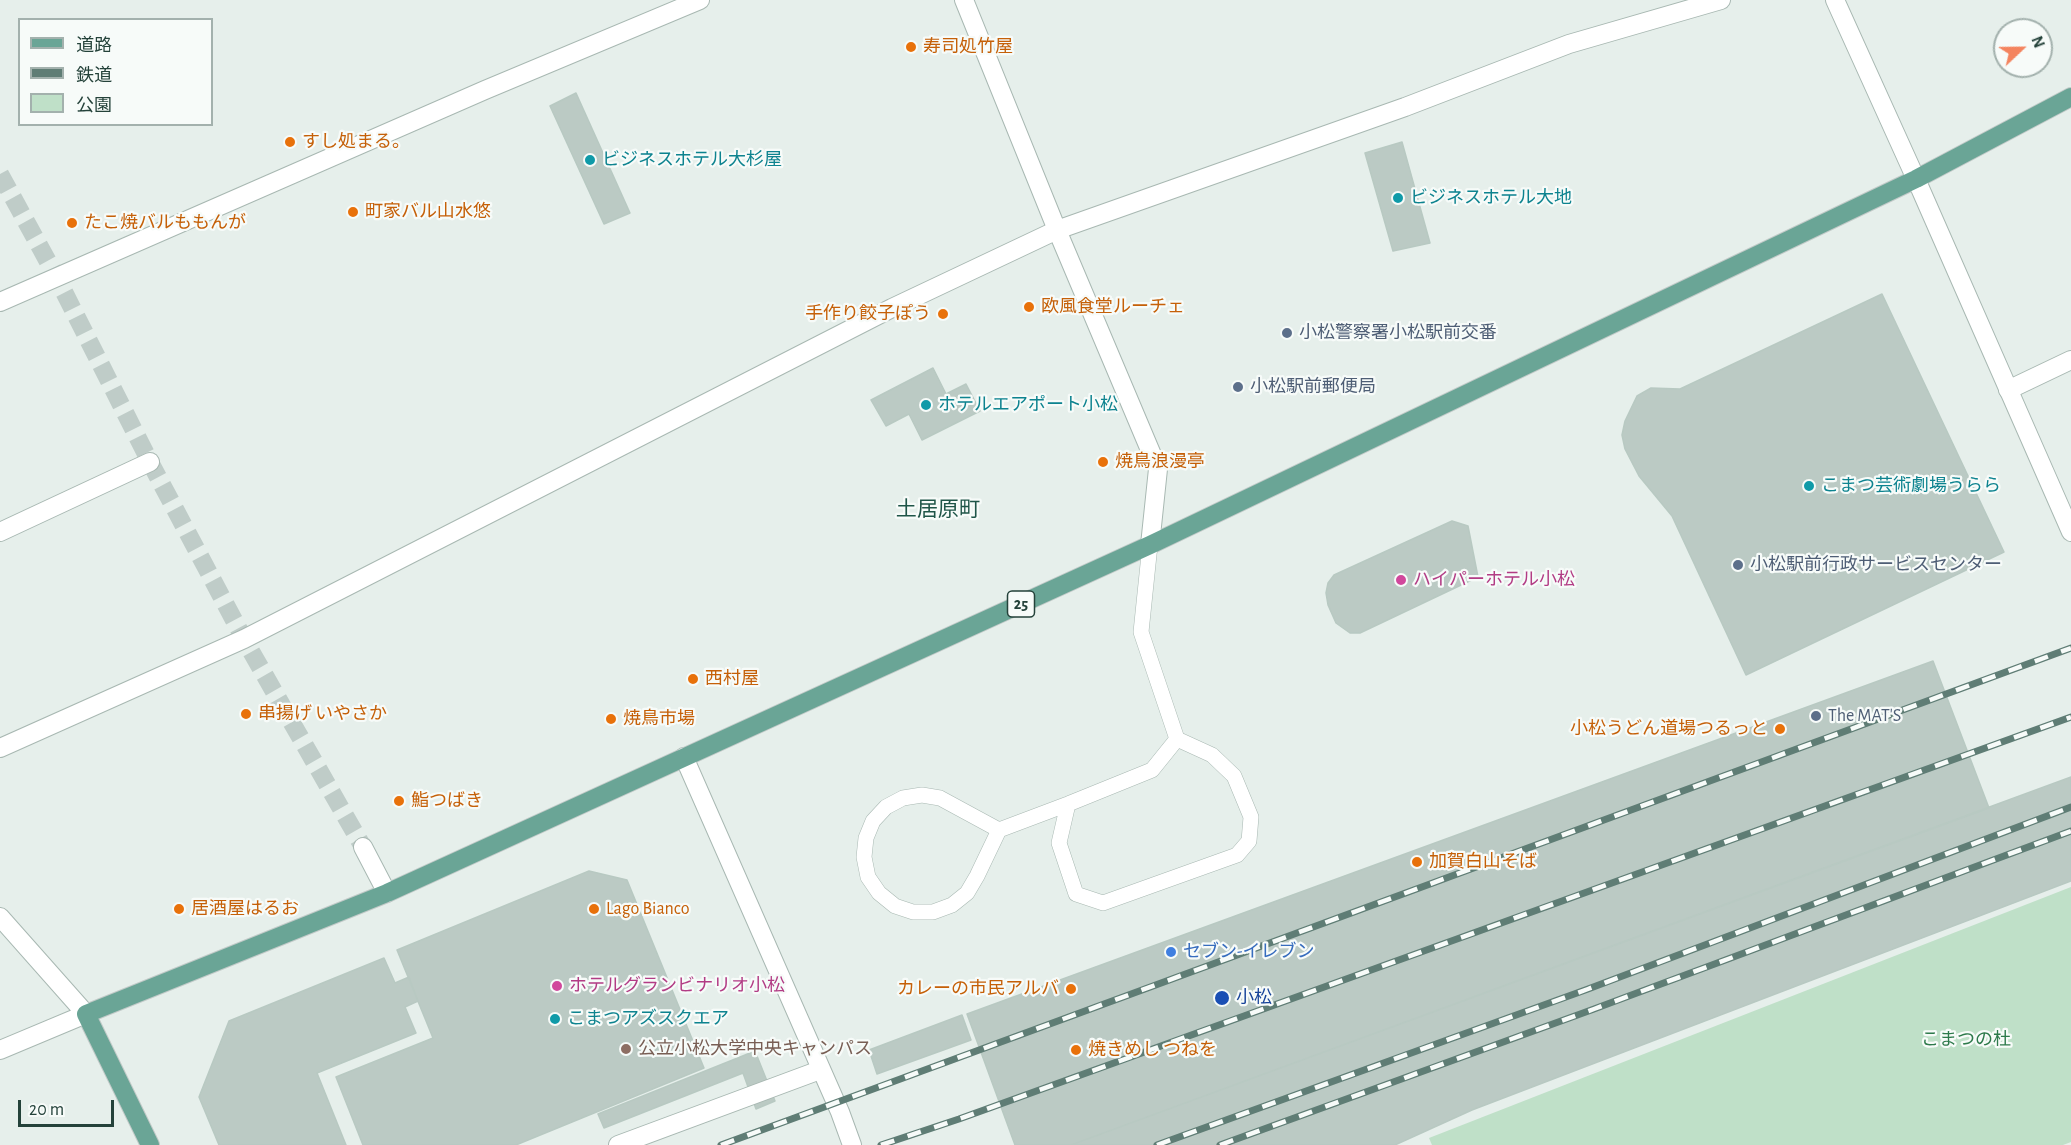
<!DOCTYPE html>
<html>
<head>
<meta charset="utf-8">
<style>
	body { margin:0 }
	#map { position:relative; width:2071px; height:1145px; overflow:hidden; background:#e6efeb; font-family:"Alegreya Sans","Noto Sans JP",sans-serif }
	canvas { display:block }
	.legend { position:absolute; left:18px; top:18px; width:195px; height:108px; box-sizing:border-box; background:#f7fbf9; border:2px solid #a3b1ad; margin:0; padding:8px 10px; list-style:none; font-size:18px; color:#24423a }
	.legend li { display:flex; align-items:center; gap:12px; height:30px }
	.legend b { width:30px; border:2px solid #a3b1ad }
	.north { position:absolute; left:1993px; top:18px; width:60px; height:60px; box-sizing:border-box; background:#f7fbf9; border:2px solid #a3b1ad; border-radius:50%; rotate:68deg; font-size:16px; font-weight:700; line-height:24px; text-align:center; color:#24423a }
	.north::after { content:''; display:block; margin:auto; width:21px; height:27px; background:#f4845f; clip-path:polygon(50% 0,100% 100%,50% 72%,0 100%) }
	.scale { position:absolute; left:18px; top:1100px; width:96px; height:27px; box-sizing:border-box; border:3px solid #24423a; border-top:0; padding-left:8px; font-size:18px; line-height:21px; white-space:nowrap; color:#24423a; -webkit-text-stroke:4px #f7fbf9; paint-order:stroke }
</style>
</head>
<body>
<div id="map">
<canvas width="2071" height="1145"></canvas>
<ul class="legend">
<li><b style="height:8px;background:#6aa596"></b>道路</li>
<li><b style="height:8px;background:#5f7d75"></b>鉄道</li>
<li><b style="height:16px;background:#bfe0c8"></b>公園</li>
</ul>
<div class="north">N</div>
<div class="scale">20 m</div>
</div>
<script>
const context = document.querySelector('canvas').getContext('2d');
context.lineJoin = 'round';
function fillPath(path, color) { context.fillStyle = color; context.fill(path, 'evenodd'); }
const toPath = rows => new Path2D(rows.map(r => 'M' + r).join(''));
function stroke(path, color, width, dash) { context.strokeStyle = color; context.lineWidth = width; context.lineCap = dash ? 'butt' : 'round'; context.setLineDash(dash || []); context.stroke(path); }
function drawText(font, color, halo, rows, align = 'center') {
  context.font = font + ' "Alegreya Sans","Noto Sans JP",sans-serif'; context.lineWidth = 4.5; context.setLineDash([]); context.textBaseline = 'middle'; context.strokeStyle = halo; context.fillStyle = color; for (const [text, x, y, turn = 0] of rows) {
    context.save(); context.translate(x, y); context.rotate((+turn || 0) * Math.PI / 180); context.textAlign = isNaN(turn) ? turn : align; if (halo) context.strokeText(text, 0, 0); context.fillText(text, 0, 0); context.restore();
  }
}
const green = toPath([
	[2071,887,2071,1142,2063,1145,1432,1145,1429,1138]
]);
const building = toPath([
	[576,93,630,213,604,224,550,106,576,93],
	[1402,142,1430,243,1393,251,1365,153,1402,142],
	[1882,294,2004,552,1746,675,1672,516,1639,476,1625,449,1622,435,1625,421,1637,396,1651,388,1680,389,1882,294],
	[933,368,946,394,966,384,980,411,922,440,909,414,886,426,871,400,933,368],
	[1452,521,1468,526,1478,577,1360,633,1350,633,1336,623,1328,605,1326,593,1328,583,1334,575,1452,521],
	[1933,661,1989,808,1071,1145,1015,1145,967,1014,1933,661],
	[2071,777,2071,881,1472,1110,1395,1145,1071,1145,2071,777],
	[589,871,627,880,704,1068,516,1145,363,1145,336,1077,433,1038,397,950,589,871],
	[384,958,395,983,409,977,418,1001,405,1007,416,1033,317,1073,346,1145,219,1145,199,1097,229,1021,384,958],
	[962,1015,971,1040,877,1074,869,1050,962,1015],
	[755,1051,775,1101,756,1109,743,1073,604,1128,598,1114,755,1051]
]);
const minorTunnel = toPath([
	[0,174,57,278,150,462,244,639,363,847]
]);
const service = toPath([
	[922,795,940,798,999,830,977,876,967,893,952,905,933,912,913,912,895,906,879,893,868,877,864,857,866,838,873,821,886,807,903,798,922,795],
	[1068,804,1059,843,1076,894,1103,903,1237,855,1249,841,1251,817,1234,776,1212,755,1177,739],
	[999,830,1068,804,1152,770,1177,739,1141,632,1150,545]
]);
const minor = toPath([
	[1835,0,1916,179],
	[0,302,485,90,700,0],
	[2008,390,2071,360],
	[0,532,150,462],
	[0,748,244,639,892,308,1057,230,1405,107,1569,44,1721,0],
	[363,847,387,893],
	[618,1145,820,1070]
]);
const tertiary = toPath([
	[964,0,1057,230,1158,469,1150,545],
	[1916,179,2071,532],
	[684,757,840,1112,852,1145],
	[0,917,86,1014,0,1050]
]);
const primary = toPath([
	[150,1145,86,1014,387,893,1150,545,1916,179,2071,97]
]);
const rail = toPath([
	[721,1145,2071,648],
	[881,1145,959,1119,2071,717],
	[1157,1145,1588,989,2071,807],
	[1220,1145,1594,1009,2071,831]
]);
const markers = [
	[911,47,6,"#e8710a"],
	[290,142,6,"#e8710a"],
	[590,160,6,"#0f9aa8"],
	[1398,198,6,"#0f9aa8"],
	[353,212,6,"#e8710a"],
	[72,223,6,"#e8710a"],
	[1029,307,6,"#e8710a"],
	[943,314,6,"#e8710a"],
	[1287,333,6,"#5c6f8a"],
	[1238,387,6,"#5c6f8a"],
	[926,405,6,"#0f9aa8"],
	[1103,462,6,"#e8710a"],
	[1809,486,6,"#0f9aa8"],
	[1738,565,6,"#5c6f8a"],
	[1401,580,6,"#d1479c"],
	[693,679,6,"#e8710a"],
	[246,714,6,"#e8710a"],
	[1816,716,6,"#5c6f8a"],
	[611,719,6,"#e8710a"],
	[1780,729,6,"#e8710a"],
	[399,801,6,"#e8710a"],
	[1417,862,6,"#e8710a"],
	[179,909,6,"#e8710a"],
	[594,909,6,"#e8710a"],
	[1171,952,6,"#3f7fe0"],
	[557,986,6,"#d1479c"],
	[1071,989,6,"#e8710a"],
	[1222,998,8,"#1a4fb4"],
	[555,1019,6,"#0f9aa8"],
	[626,1049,6,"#8d6e63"],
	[1076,1050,6,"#e8710a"]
];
const shields = [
	[1021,604,27]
];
const shieldNames = [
	["25",1021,604]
];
const foodNames = [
	["寿司処竹屋",923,47],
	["すし処まる。",302,142],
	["町家バル山水悠",365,212],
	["たこ焼バルももんが",84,223],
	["欧風食堂ルーチェ",1041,307],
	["手作り餃子ぽう",931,314,"right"],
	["焼鳥浪漫亭",1115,462],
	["西村屋",705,679],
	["串揚げ いやさか",258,714],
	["焼鳥市場",623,719],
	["小松うどん道場つるっと",1768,729,"right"],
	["鮨つばき",411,801],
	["加賀白山そば",1429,862],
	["居酒屋はるお",191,909],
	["Lago Bianco",606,909],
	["カレーの市民アルバ",1059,989,"right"],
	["焼きめし つねを",1088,1050]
];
const cultureNames = [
	["ビジネスホテル大杉屋",602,160],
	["ビジネスホテル大地",1410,198],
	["ホテルエアポート小松",938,405],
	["こまつ芸術劇場うらら",1821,486],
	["こまつアズスクエア",567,1019]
];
const serviceNames = [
	["小松警察署小松駅前交番",1299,333],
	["小松駅前郵便局",1250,387],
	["小松駅前行政サービスセンター",1750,565],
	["The MAT'S",1828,716]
];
const hotelNames = [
	["ハイパーホテル小松",1413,580],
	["ホテルグランビナリオ小松",569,986]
];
const shopNames = [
	["セブン-イレブン",1183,952]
];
const transitNames = [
	["小松",1236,998]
];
const parkNames = [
	["こまつの杜",1966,1040]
];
const educationNames = [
	["公立小松大学中央キャンパス",638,1049]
];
const quarterNames = [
	["土居原町",938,510]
];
fillPath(green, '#bfe0c8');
fillPath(building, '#bbcac4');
stroke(building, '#b8c9c2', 1.5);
stroke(minorTunnel, '#bfccc8', 18, [18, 9]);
stroke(service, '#a8b8b2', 16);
stroke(minor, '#a8b8b2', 20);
stroke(tertiary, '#a8b8b2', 20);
stroke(primary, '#c2cac8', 20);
stroke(service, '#fff', 15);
stroke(minor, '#fff', 18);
stroke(tertiary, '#fff', 18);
stroke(primary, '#6aa596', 18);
stroke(rail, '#5f7d75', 7);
stroke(rail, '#f7fbf9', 4.5, [14]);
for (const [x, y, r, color] of markers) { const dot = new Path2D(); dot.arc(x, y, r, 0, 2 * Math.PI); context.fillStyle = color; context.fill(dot); stroke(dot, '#f7fbf9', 2); }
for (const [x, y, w] of shields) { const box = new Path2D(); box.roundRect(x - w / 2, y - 13, w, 26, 4.5); context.fillStyle = '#f7fbf9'; context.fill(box); stroke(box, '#24423a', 1.5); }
drawText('bold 16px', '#24423a', null, shieldNames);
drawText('18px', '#c56008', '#f7fbf9', foodNames, 'left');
drawText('18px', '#0d838f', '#f7fbf9', cultureNames, 'left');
drawText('18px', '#4e5e75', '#f7fbf9', serviceNames, 'left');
drawText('18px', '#b23c85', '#f7fbf9', hotelNames, 'left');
drawText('18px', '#366cbe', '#f7fbf9', shopNames, 'left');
drawText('18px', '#164399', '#f7fbf9', transitNames, 'left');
drawText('18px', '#2d7a4b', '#f7fbf9', parkNames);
drawText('18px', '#785e54', '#f7fbf9', educationNames, 'left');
drawText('21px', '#1f5548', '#f7fbf9', quarterNames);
</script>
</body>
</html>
